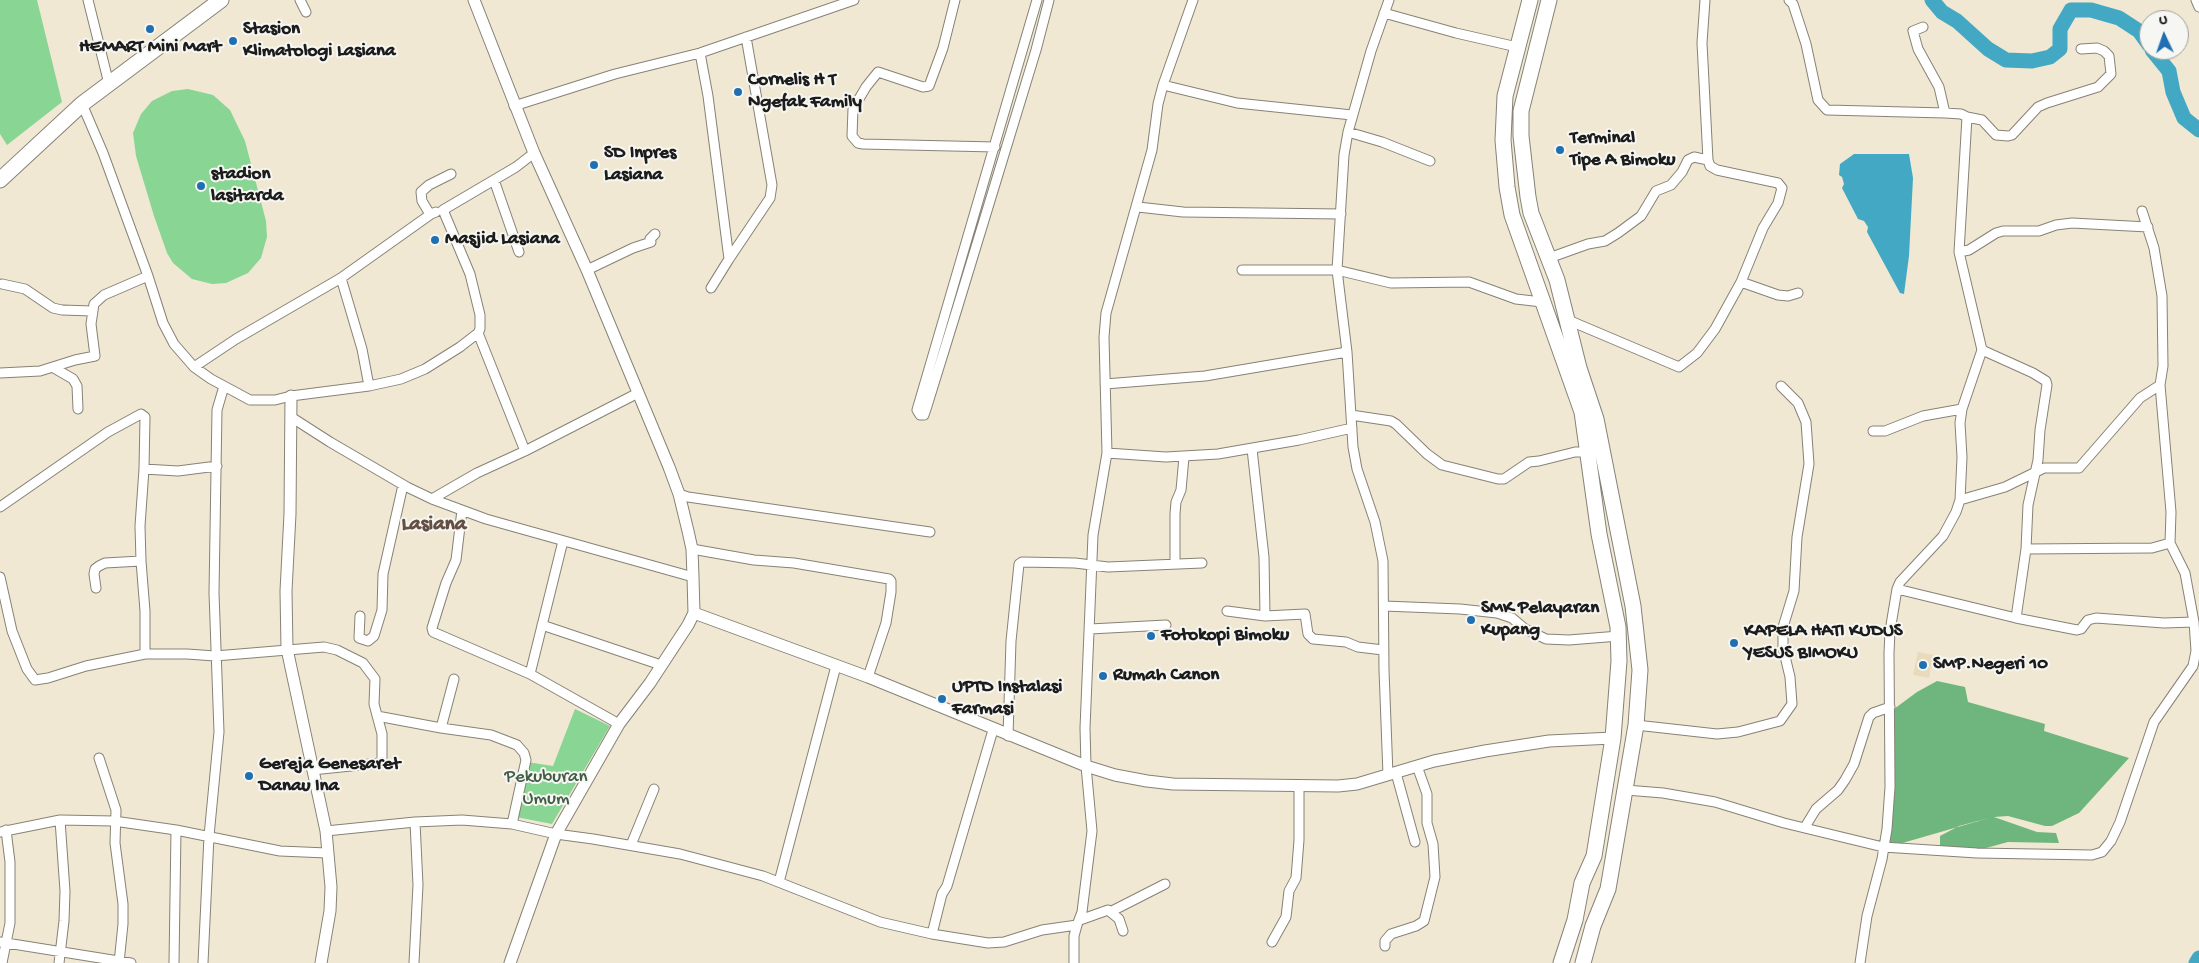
<!DOCTYPE html>
<html>
<head>
<meta charset="utf-8">
<style>
	body { margin:0 }
	#map { position:relative; width:2199px; height:963px; overflow:hidden; background:#f0e8d2; font-family:"Gochi Hand",sans-serif }
	canvas { display:block }
	.north { position:absolute; left:2139px; top:10px; width:50px; height:50px; box-sizing:border-box; background:#f6f6f2; border:1px solid #9f9f9c; border-radius:50%; rotate:357deg; font-size:14px; font-weight:700; line-height:20px; text-align:center; color:#1c1c1c }
	.north::after { content:''; display:block; margin:auto; width:18px; height:22px; background:#1f6fb2; clip-path:polygon(50% 0,100% 100%,50% 72%,0 100%) }
</style>
</head>
<body>
<div id="map">
<canvas width="2199" height="963"></canvas>
<div class="north">U</div>
</div>
<script>
const context = document.querySelector('canvas').getContext('2d');
context.lineJoin = 'round';
function fillPath(path, color) { context.fillStyle = color; context.fill(path, 'evenodd'); }
const toPath = rows => new Path2D(rows.map(r => 'M' + r).join(''));
function stroke(path, color, width, dash) { context.strokeStyle = color; context.lineWidth = width; context.lineCap = dash ? 'butt' : 'round'; context.setLineDash(dash || []); context.stroke(path); }
function drawText(font, color, halo, rows, align = 'center') {
  context.font = font + ' "Gochi Hand",sans-serif'; context.lineWidth = 4; context.setLineDash([]); context.textBaseline = 'middle'; context.strokeStyle = halo; context.fillStyle = color; for (const [text, x, y, turn = 0] of rows) {
    context.save(); context.translate(x, y); context.rotate((+turn || 0) * Math.PI / 180); context.textAlign = isNaN(turn) ? turn : align; if (halo) context.strokeText(text, 0, 0); context.fillText(text, 0, 0); context.restore();
  }
}
const built = toPath([
	[1918,652,1933,655,1929,678,1913,675]
]);
const green = toPath([
	[0,0,37,0,62,102,7,145,0,134],
	[188,89,213,95,230,110,245,141,266,221,267,237,261,258,248,273,226,283,212,284,192,279,173,263,167,253,154,216,136,156,133,133,141,114,152,101,172,91],
	[575,709,610,726,552,824,516,817,527,762,553,766]
]);
const forest = toPath([
	[1937,681,1965,687,1968,702,2045,724,2044,731,2129,758,2079,813,2052,826,2045,826,2008,816,1994,817,2037,832,2056,833,2059,843,2008,842,1986,848,1940,848,1940,836,1959,826,1989,818,1892,846,1885,845,1893,756,1894,709,1917,692]
]);
const water = toPath([
	[1854,154,1909,154,1913,178,1909,256,1904,294,1900,293,1867,232,1868,227,1864,221,1858,219,1842,188,1844,184,1842,177,1839,175,1840,164]
]);
const river = toPath([
	[1932,0,1942,12,1957,21,1988,49,2006,60,2032,61,2050,57,2060,49,2060,29,2071,10,2091,10,2119,18,2139,31,2149,45],
	[2152,50,2169,71,2173,92,2184,118,2199,130],
	[2196,963,2199,958]
]);
const street = toPath([
	[88,0,109,84],
	[300,0,306,12],
	[955,0,943,48,929,86,923,87,878,72,866,87,853,109,852,136,858,143,863,144,995,147],
	[1037,0,917,410,920,415,924,415,927,406,957,309,1036,50,1049,0],
	[1705,0,1702,43,1708,160,1710,166,1717,170,1778,183,1782,188,1778,203,1763,228,1741,282],
	[1789,0,1793,4,1806,44,1818,100,1827,110,1945,113,1961,114,1967,117,1959,252,1982,350,1962,409,1960,423,1962,457,1960,500],
	[2196,0,2199,7],
	[1384,13,1456,33,1517,47],
	[1923,27,1913,31,1918,49,1939,87,1945,113],
	[700,53,708,96,729,259,770,198,772,185,746,37],
	[1163,85,1237,103,1352,115],
	[82,104,103,153,148,276,163,323,174,344,194,367,211,379,250,400,275,400,291,396,369,386,401,379,425,369,460,347,478,333,480,329,480,315,470,274,443,210,516,167,534,153],
	[514,106,615,74,700,53,854,0],
	[1967,117,1982,120,1996,135,2008,136,2012,135,2038,107,2047,103,2098,87,2111,74,2109,56,2104,51,2097,48,2081,49],
	[1348,132,1382,142,1430,161],
	[494,180,519,252],
	[1138,207,1183,212,1341,214],
	[436,212,431,214,428,211,422,201,421,192,429,185,451,174],
	[1959,252,1969,250,1996,233,2003,231,2039,231,2056,225,2072,223,2148,227],
	[1549,258,1588,244,1605,241,1618,233,1641,216,1656,191,1671,185,1682,172,1688,160,1694,157,1708,160],
	[587,270,633,248,651,242,650,239,655,234],
	[1242,270,1337,270,1391,283,1469,282,1516,299,1542,302],
	[341,278,362,349,369,386],
	[2,284,25,289,53,308,62,310,92,311],
	[711,288,729,259],
	[1568,320,1679,367,1697,353,1715,329,1741,282,1778,295,1788,296,1798,293],
	[478,333,525,451],
	[194,367,236,339,341,278,431,214],
	[54,368,73,379,77,386,78,409],
	[0,373,40,371,75,360,95,356,91,324,94,304,104,295,148,276],
	[1105,384,1205,376,1347,352],
	[1351,415,1391,421,1396,424,1427,454,1442,465,1498,479,1504,479,1529,462,1539,461,1575,452,1587,452],
	[291,417,330,442,407,487,432,499,486,519,693,577],
	[1873,431,1885,431,1923,416,1962,409],
	[1252,449,1264,557,1265,616],
	[1107,453,1166,457,1218,454,1299,440,1352,428],
	[679,494,688,497,930,532],
	[432,499,477,473,525,451,638,393],
	[0,507,108,432,141,414,145,417,144,469],
	[462,510,456,560,446,583,432,628,433,632,530,674,619,724],
	[692,549,754,560,794,563,889,579,891,581,891,592,886,623,868,677],
	[2026,549,2152,548,2170,543],
	[141,561,145,611,145,654],
	[1175,564,1175,514,1176,502,1181,490,1184,457],
	[0,577,12,631,27,669,35,680,48,678,86,666,145,654,187,654,215,656,324,647,337,650,363,663,375,679,374,704,382,734,382,760,380,763,312,770],
	[96,588,94,574,95,569,99,566,105,563,141,561,140,526,144,469,178,471,217,466],
	[1897,589,2016,618,2026,549,2028,505,2038,460,2040,430,2047,385,2046,381,2033,373,1982,350],
	[1384,606,1460,609,1497,613,1512,618,1525,629,1546,639,1569,640,1619,636],
	[1227,611,1265,616,1305,614,1308,634,1313,639,1346,642,1358,647,1383,650],
	[360,616,359,638,368,641,374,636,382,610,383,574,403,485],
	[2016,618,2077,630,2081,629,2088,620,2096,618,2164,623,2194,622],
	[542,625,661,665],
	[1090,629,1166,625],
	[530,674,563,541],
	[454,679,441,728,491,735,517,745,524,753,526,760,512,824],
	[377,716,441,728],
	[1636,725,1717,734,1738,732,1780,721,1792,704,1790,677,1783,648,1783,627,1794,591,1797,537,1809,464,1806,422,1798,403,1781,386],
	[1008,736,1011,641,1019,564,1022,562,1075,563,1108,567,1202,563],
	[99,758,116,810,115,843,123,904,123,924,119,963],
	[1396,773,1415,842],
	[1388,775,1384,670,1383,561,1375,522,1357,469,1353,447,1347,352,1337,270,1344,155,1348,132,1371,51,1389,0],
	[1626,790,1663,793,1715,802,1784,823,1883,847,1977,853,2092,855,2102,852,2111,841,2120,822,2154,722,2193,666,2196,651,2194,622,2185,573,2170,543,2171,512,2160,385],
	[1805,827,1816,809,1838,790,1845,780,1854,764,1869,717,1873,713,1890,707],
	[326,831,415,822,462,820,512,824,556,834,593,839,680,854,763,876,880,922,932,934,988,943,1004,942,1042,930,1077,925,1082,912,1092,831,1086,766,1085,728,1093,535,1107,453,1104,337,1106,313,1152,150,1158,104,1163,85,1193,0],
	[0,832,60,820,114,821,176,830,280,851,327,853],
	[631,845,654,789],
	[779,882,836,666],
	[1112,911,1165,884],
	[1080,920,1108,910,1119,919,1123,931],
	[932,934,942,894,947,886,993,730],
	[0,942,131,963],
	[1272,942,1286,917,1289,891,1296,878,1299,840,1299,786],
	[1385,946,1385,941,1391,934,1416,926,1424,921,1435,877,1433,844,1427,823,1427,794,1417,766],
	[2,963,10,923,10,862,6,830],
	[59,963,64,921,65,891,60,820],
	[174,963,176,830],
	[203,963,209,836,219,732,214,593,217,410,224,386],
	[414,963,418,885,415,822],
	[1074,963,1074,936,1077,925],
	[1860,963,1867,916,1882,859,1887,829,1890,787,1889,653,1890,631,1897,589,1900,582,1943,536,1956,512,1960,500,2005,487,2044,468,2079,468,2140,398,2160,385,2163,366,2162,296,2154,248,2142,211]
]);
const secondary = toPath([
	[474,0,534,153,587,270,669,467,679,494,688,531,692,549,693,577,694,613,688,625,650,683,619,724,556,834,510,963],
	[291,396,290,514,286,591,287,649,326,831,331,887,330,911,321,963],
	[694,613,868,677,1086,766,1115,775,1147,781,1173,784,1338,786,1357,784,1434,761,1485,751,1549,741,1613,738]
]);
const highway = toPath([
	[1530,0,1505,96,1503,140,1507,187,1512,215,1582,412,1599,534,1618,627,1619,661,1613,738,1594,856,1582,883,1575,920,1561,963],
	[1549,0,1521,111,1521,136,1528,197,1531,213,1557,280,1579,368,1596,419,1633,606,1640,670,1636,725,1608,889,1593,926,1583,963],
	[0,180,82,104,221,0]
]);
const markers = [
	[150,29,5,"#1f6fb2"],
	[233,41,5,"#1f6fb2"],
	[738,92,5,"#1f6fb2"],
	[1560,150,5,"#1f6fb2"],
	[594,165,5,"#1f6fb2"],
	[201,186,5,"#1f6fb2"],
	[435,240,5,"#1f6fb2"],
	[1471,620,5,"#1f6fb2"],
	[1151,636,5,"#1f6fb2"],
	[1734,643,5,"#1f6fb2"],
	[1923,665,5,"#1f6fb2"],
	[1103,676,5,"#1f6fb2"],
	[942,699,5,"#1f6fb2"],
	[249,776,5,"#1f6fb2"]
];
const poiNames = [
	["Stasion",243,30],
	["Klimatologi Lasiana",243,52],
	["HEMART Mini Mart",150,48,"center"],
	["Cornelis H T",748,81],
	["Ngefak Family",748,103],
	["Terminal",1570,139],
	["Tipe A Bimoku",1570,161],
	["SD Inpres",604,154],
	["Lasiana",604,176],
	["stadion",211,175],
	["lasitarda",211,197],
	["Masjid Lasiana",445,240],
	["SMK Pelayaran",1481,609],
	["Kupang",1481,631],
	["KAPELA HATI KUDUS",1744,632],
	["YESUS BIMOKU",1744,654],
	["Fotokopi Bimoku",1161,636],
	["SMP.Negeri 10",1933,665],
	["Rumah Canon",1113,676],
	["UPTD Instalasi",952,688],
	["Farmasi",952,710],
	["Gereja Genesaret",259,765],
	["Danau Ina",259,787]
];
const parkNames = [
	["Pekuburan",546,778],
	["Umum",546,800]
];
const quarterNames = [
	["Lasiana",434,526]
];
fillPath(built, '#e8daba');
fillPath(green, '#89d593');
fillPath(forest, '#6eb67d');
fillPath(water, '#43a8c3');
stroke(river, '#43a8c3', 15);
stroke(street, '#868277', 11);
stroke(secondary, '#868277', 13);
stroke(highway, '#868277', 17);
stroke(street, '#fff', 9);
stroke(secondary, '#fff', 11);
stroke(highway, '#fff', 15);
for (const [x, y, r, color] of markers) { const dot = new Path2D(); dot.arc(x, y, r, 0, 2 * Math.PI); context.fillStyle = color; context.fill(dot); stroke(dot, '#f6f6f2', 2); }
drawText('bold 19px', '#1c1c1c', '#f6f6f2', poiNames, 'left');
drawText('19px', '#425d46', '#f6f6f2', parkNames);
drawText('bold 21px', '#644f44', '#f6f6f2', quarterNames);
</script>
</body>
</html>
